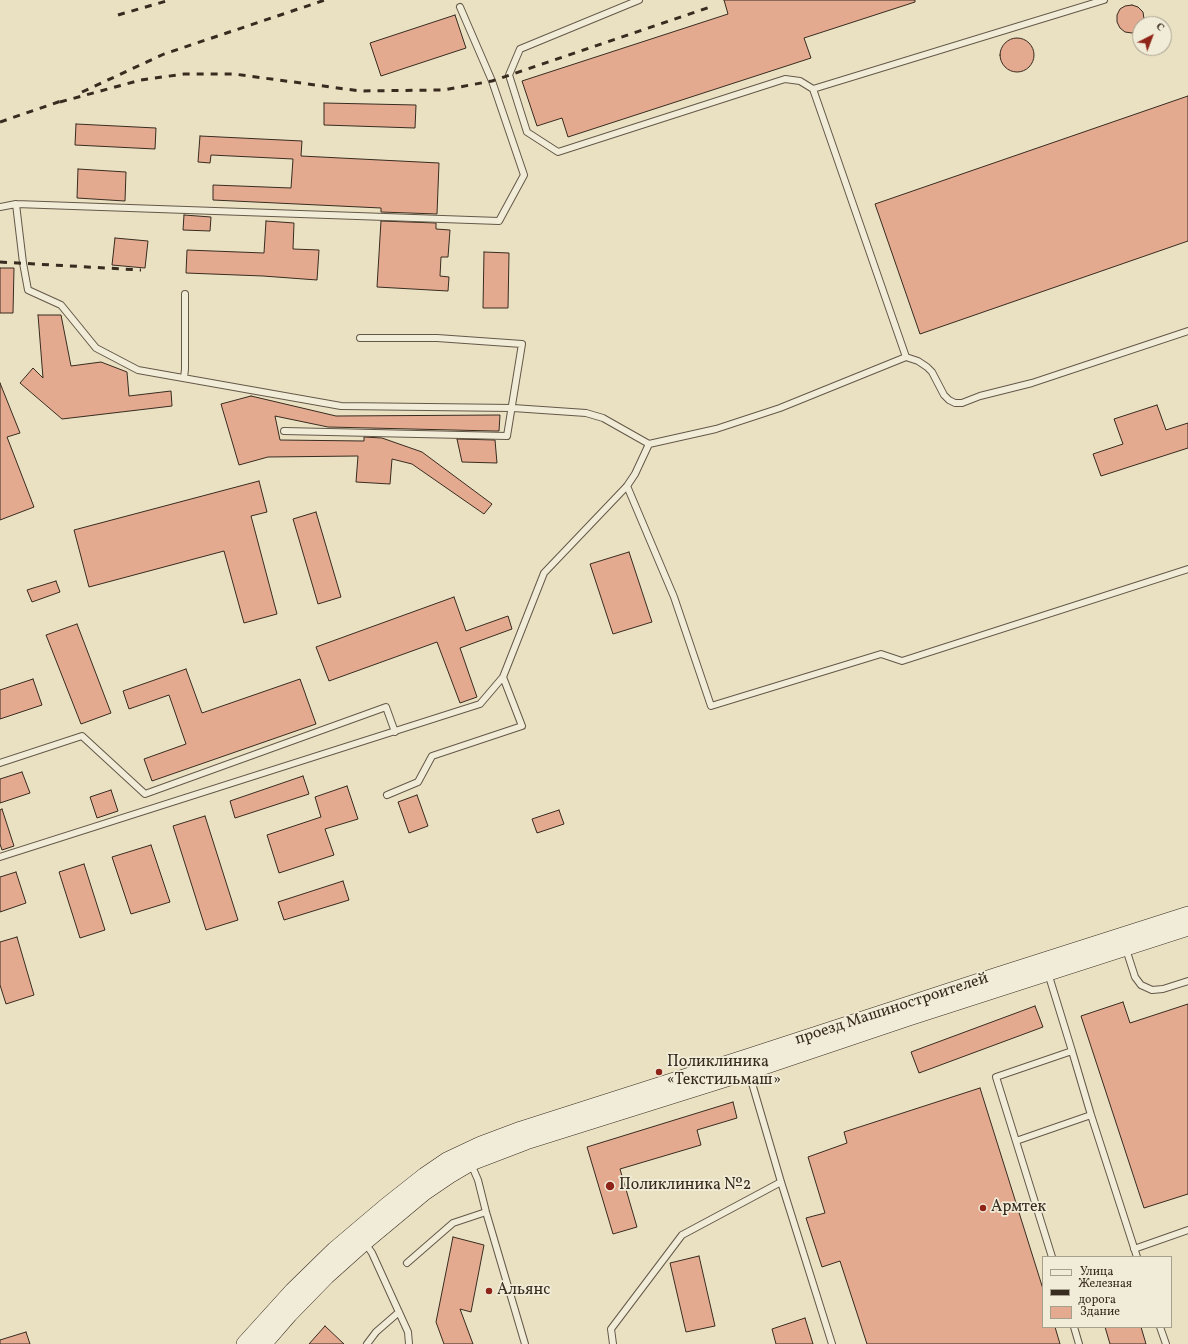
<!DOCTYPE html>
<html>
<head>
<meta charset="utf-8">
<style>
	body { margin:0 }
	#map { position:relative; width:1188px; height:1344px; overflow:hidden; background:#eae1c3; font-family:Vollkorn,serif }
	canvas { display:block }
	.legend { position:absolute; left:1042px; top:1256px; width:130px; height:72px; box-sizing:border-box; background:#f1ecd8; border:1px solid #a79f8e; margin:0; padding:5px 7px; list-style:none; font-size:12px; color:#382b1f }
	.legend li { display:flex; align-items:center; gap:8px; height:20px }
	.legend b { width:20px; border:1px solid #a79f8e }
	.north { position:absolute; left:1132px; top:16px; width:40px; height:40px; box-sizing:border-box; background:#f1ecd8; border:1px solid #a79f8e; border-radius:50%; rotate:42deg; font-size:11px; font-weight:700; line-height:16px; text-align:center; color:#382b1f }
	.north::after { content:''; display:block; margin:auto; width:14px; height:18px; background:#8f2418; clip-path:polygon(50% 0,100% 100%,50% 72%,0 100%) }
</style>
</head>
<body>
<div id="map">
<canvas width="1188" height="1344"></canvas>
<ul class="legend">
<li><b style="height:5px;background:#f1ecd8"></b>Улица</li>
<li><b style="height:5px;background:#382b1f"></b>Железная дорога</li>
<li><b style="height:11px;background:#e3aa90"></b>Здание</li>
</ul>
<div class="north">С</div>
</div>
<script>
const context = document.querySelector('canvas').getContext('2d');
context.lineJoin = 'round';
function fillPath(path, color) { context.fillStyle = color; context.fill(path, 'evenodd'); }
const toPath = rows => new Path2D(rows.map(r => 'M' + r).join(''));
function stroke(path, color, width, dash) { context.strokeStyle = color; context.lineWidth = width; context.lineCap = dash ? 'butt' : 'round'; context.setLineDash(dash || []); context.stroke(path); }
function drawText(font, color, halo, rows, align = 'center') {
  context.font = font + ' Vollkorn,serif'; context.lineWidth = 3.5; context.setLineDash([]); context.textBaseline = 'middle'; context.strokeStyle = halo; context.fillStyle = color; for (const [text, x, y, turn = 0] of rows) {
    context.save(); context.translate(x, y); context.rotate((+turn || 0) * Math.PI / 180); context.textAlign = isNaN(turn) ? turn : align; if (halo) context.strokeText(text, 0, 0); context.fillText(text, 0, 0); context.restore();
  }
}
const building = toPath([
	[724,0,915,0,915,2,804,38,811,58,568,137,562,118,537,126,522,81,728,14,724,0],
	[1132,5,1138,7,1143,12,1144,19,1143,24,1140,24,1140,28,1138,31,1132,33,1125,32,1120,28,1117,22,1117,15,1120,9,1125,6,1132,5],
	[455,15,466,48,381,76,370,43,455,15],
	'1000 55a17 17 0 1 1 34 0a17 17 0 1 1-34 0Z',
	[1188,96,1188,241,920,334,875,204,1188,96],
	[324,103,416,105,415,128,324,125,324,103],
	[76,124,156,128,155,149,75,145,76,124],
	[200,136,302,141,301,156,439,163,437,214,381,212,381,208,213,200,213,185,291,188,293,159,211,155,210,163,198,162,200,136],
	[78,169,126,172,125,201,77,198,78,169],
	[184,215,211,217,210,231,183,230,184,215],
	[266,221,294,223,293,249,319,250,317,280,263,276,186,273,187,250,264,253,266,221],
	[381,221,436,223,436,229,450,230,448,257,441,257,440,276,449,277,448,291,377,287,381,221],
	[115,238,148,241,145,268,112,265,115,238],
	[484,252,509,253,508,308,483,308,484,252],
	[0,268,14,268,13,313,0,313,0,268],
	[38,315,61,315,71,366,101,362,127,372,129,396,171,391,172,406,62,419,20,383,33,368,43,378,38,315],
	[0,383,20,433,7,437,34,507,0,520,0,383],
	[251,396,336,416,500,415,499,431,494,431,328,427,275,416,280,440,364,441,364,437,382,438,422,452,492,504,484,514,412,464,392,459,390,484,356,482,358,456,268,457,239,465,221,404,251,396],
	[1157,405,1166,430,1188,423,1188,448,1101,476,1093,454,1123,444,1114,419,1157,405],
	[457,439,495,440,497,463,462,462,457,439],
	[259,481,267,512,251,516,277,614,244,623,224,551,89,587,74,530,259,481],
	[316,512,341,597,318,604,293,519,316,512],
	[629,552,652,622,613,634,590,564,629,552],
	[56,581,60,592,32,602,27,590,56,581],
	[454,597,466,631,508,616,512,629,460,648,477,697,460,703,437,642,329,681,316,647,454,597],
	[77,624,111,713,81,724,46,635,77,624],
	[186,669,202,713,300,679,316,724,152,781,144,759,186,744,169,695,129,709,123,691,186,669],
	[33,679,42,705,0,719,0,690,33,679],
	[22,772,30,793,0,803,0,779,22,772],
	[303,776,309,794,235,818,230,801,303,776],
	[347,786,358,819,325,829,334,855,279,873,267,835,321,817,315,797,347,786],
	[111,790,118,811,97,818,90,797,111,790],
	[417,795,428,826,409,833,398,802,417,795],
	[2,809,14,846,2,850,0,844,0,810,2,809],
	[559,810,564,824,537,833,532,819,559,810],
	[205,816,238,920,206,930,173,826,205,816],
	[151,845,170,902,131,914,112,857,151,845],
	[84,864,105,930,80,938,59,872,84,864],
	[16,872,26,903,0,912,0,877,16,872],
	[343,881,349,900,284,920,278,902,343,881],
	[17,937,34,995,6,1004,0,985,0,942,17,937],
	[1123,1002,1130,1023,1188,1004,1188,1194,1144,1208,1081,1016,1123,1002],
	[1035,1006,1043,1027,919,1073,911,1052,1035,1006],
	[980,1088,1043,1289,1043,1327,1055,1327,1060,1344,867,1344,840,1261,822,1267,806,1218,825,1213,808,1157,847,1143,844,1132,980,1088],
	[733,1102,737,1118,697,1130,701,1145,620,1169,637,1227,613,1234,587,1147,733,1102],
	[453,1237,484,1245,471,1312,460,1309,473,1344,444,1344,436,1322,453,1237],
	[699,1256,715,1326,686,1332,670,1263,699,1256],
	[805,1318,813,1344,776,1344,772,1329,805,1318],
	[325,1326,344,1344,309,1344,325,1326],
	[1105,1327,1141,1327,1146,1344,1110,1344,1105,1327],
	[26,1332,30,1344,0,1344,0,1340,26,1332]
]);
const service = toPath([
	[639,0,520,49,509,75,527,132,558,152,785,79,800,81,813,89,906,357],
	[460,7,492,81,524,175,499,221,16,204,23,263,28,290,61,305,96,348,138,370,341,406,513,408,586,413,603,418,649,444,716,429,780,408,906,357,918,361,927,367,932,372,944,395,949,400,955,403,962,403,980,396,1032,383,1188,331],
	[813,89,1104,0],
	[0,207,16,204],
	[184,378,185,369,185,294],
	[284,431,507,436,522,344,437,338,360,338],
	[627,486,674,597,711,706,881,654,902,661,1188,569],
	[0,763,82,736,145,794,386,707,395,732],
	[387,795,418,782,432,756,522,726,503,677],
	[0,857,480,704,503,677,544,573,627,486,635,474,649,444],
	[1126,949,1135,977,1141,985,1152,990,1163,989,1188,981],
	[1048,973,1072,1051],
	[749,1073,781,1182,832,1344],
	[1016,1141,1091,1115],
	[471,1164,478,1180,486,1212,525,1344],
	[365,1243,372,1253,408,1332,409,1344],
	[1134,1249,1188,1230],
	[1052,1257,996,1077,1072,1051,1091,1115,1137,1257],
	[407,1263,453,1223,486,1212],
	[1074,1327,1079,1344],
	[1160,1327,1166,1344],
	[367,1344,376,1332,399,1312],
	[613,1344,611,1329,682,1235,781,1182]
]);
const secondary = toPath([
	[245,1344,293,1291,335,1250,387,1206,425,1176,447,1161,481,1145,521,1130,746,1058,994,977,1188,915],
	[263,1344,289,1314,326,1276,364,1242,424,1192,449,1175,471,1162,526,1141,749,1071,909,1017,1188,927]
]);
const rail = toPath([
	[118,15,170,0],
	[82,92,164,54,325,0],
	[60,102,141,80,184,74,234,74,360,91,443,90,492,81,710,7],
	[0,122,64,100],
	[0,262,141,270]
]);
const markers = [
	[659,1072,4,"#8f2418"],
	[610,1186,5,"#8f2418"],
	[983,1208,4,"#8f2418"],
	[489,1291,4,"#8f2418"]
];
const streetNames = [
	["проезд Машиностроителей",892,1010,-18]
];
const poiNames = [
	["Поликлиника",667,1063],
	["«Текстильмаш»",667,1081],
	["Поликлиника №2",619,1186],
	["Армтек",991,1208],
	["Альянс",497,1291]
];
fillPath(building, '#e3aa90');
stroke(building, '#382b1f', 1);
stroke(service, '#645848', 8);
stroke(secondary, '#382b1f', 18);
stroke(service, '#f1ecd8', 6);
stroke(secondary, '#f1ecd8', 17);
stroke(rail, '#382b1f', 3, [7, 7]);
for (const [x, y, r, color] of markers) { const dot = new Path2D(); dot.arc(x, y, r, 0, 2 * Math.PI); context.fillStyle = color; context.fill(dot); stroke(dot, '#f1ecd8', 1.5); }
drawText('16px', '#382b1f', '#f1ecd8', streetNames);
drawText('16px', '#382b1f', '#f1ecd8', poiNames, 'left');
</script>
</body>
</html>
